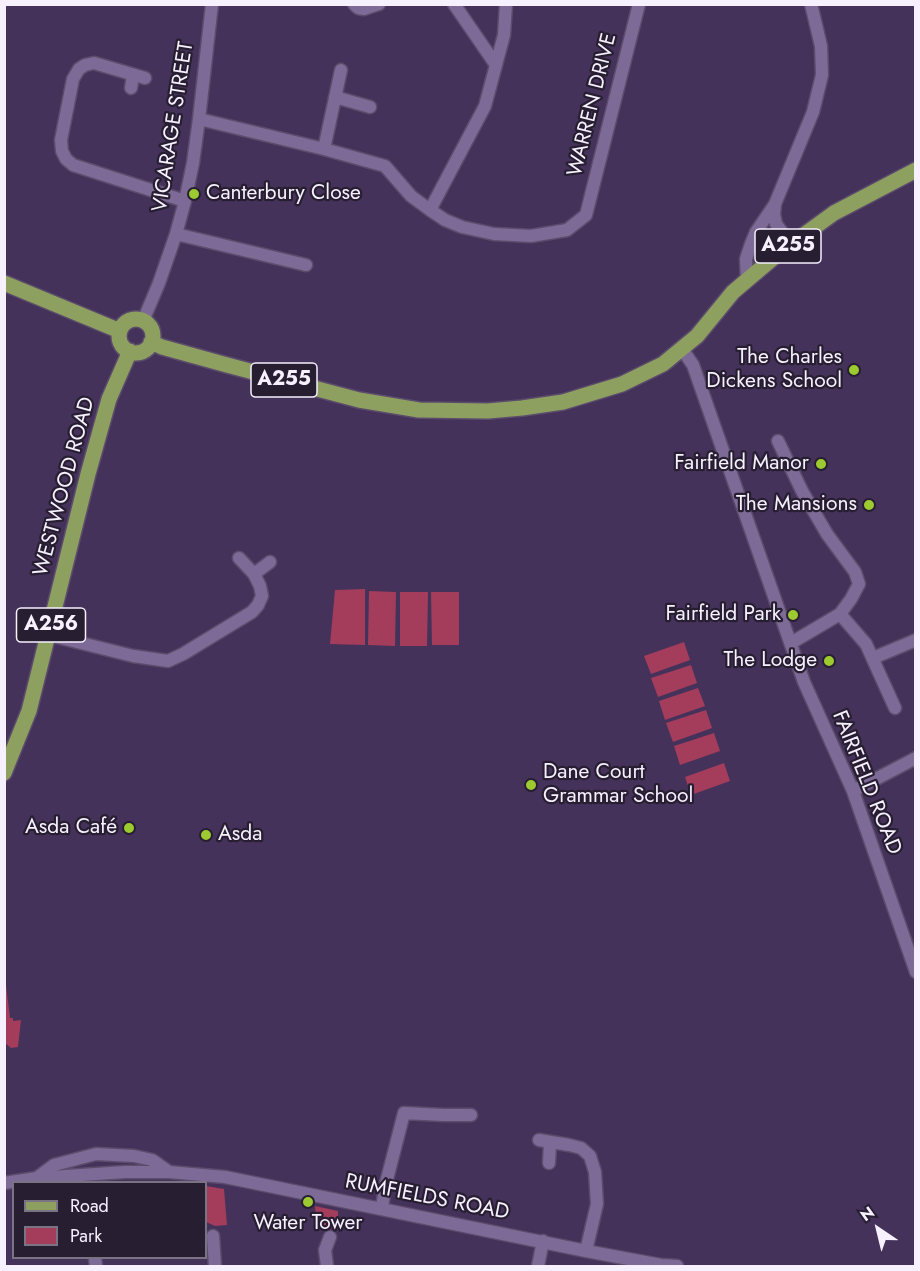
<!DOCTYPE html>
<html>
<head>
<meta charset="utf-8">
<style>
	body { margin:0 }
	#map { position:relative; width:920px; height:1271px; overflow:hidden; background:#45325a; font-family:Jost,sans-serif }
	canvas { display:block }
	.frame { position:absolute; inset:0; border:6px solid #f6f0ff; pointer-events:none }
	.legend { position:absolute; left:12px; top:1181px; width:195px; height:78px; box-sizing:border-box; background:#271f31; border:2px solid #7a7383; margin:0; padding:8px 10px; list-style:none; font-size:18px; color:#f6f0ff }
	.legend li { display:flex; align-items:center; gap:12px; height:30px }
	.legend b { width:30px; border:2px solid #7a7383 }
	.north { position:absolute; left:848px; top:1199px; width:60px; height:60px; -webkit-text-stroke:4px #271f31; paint-order:stroke; rotate:325deg; font-size:16px; font-weight:700; line-height:24px; text-align:center; color:#f6f0ff }
	.north::after { content:''; display:block; margin:auto; width:21px; height:27px; background:#f6f0ff; clip-path:polygon(50% 0,100% 100%,50% 72%,0 100%) }
</style>
</head>
<body>
<div id="map">
<canvas width="920" height="1271"></canvas>
<div class="frame"></div>
<ul class="legend">
<li><b style="height:8px;background:#8ea05f"></b>Road</li>
<li><b style="height:16px;background:#a43c5b"></b>Park</li>
</ul>
<div class="north">N</div>
</div>
<script>
const context = document.querySelector('canvas').getContext('2d');
context.lineJoin = 'round';
function fillPath(path, color) { context.fillStyle = color; context.fill(path, 'evenodd'); }
const toPath = rows => new Path2D(rows.map(r => 'M' + r).join(''));
function stroke(path, color, width, dash) { context.strokeStyle = color; context.lineWidth = width; context.lineCap = dash ? 'butt' : 'round'; context.setLineDash(dash || []); context.stroke(path); }
function drawText(font, color, halo, rows, align = 'center') {
  context.font = font + ' Jost,sans-serif'; context.lineWidth = 4.5; context.setLineDash([]); context.textBaseline = 'middle'; context.strokeStyle = halo; context.fillStyle = color; for (const [text, x, y, turn = 0] of rows) {
    context.save(); context.translate(x, y); context.rotate((+turn || 0) * Math.PI / 180); context.textAlign = isNaN(turn) ? turn : align; if (halo) context.strokeText(text, 0, 0); context.fillText(text, 0, 0); context.restore();
  }
}
const green = toPath([
	[365,589,365,645,330,644,335,590],
	[369,591,396,592,395,646,368,645],
	[400,592,428,592,427,646,400,646],
	[431,592,459,592,459,645,432,645],
	[684,642,690,660,651,674,644,656],
	[691,665,697,683,658,697,651,678],
	[698,688,705,706,665,720,659,701],
	[706,710,712,728,673,742,666,723],
	[714,733,720,751,680,765,674,746],
	[724,763,730,781,691,795,685,777],
	[4,982,6,985,10,1018,13,1018,13,1021,21,1020,18,1047,11,1048,5,1043],
	[206,1186,224,1189,227,1225,215,1226,206,1222],
	[315,1206,338,1211,338,1228,317,1229]
]);
const minor = toPath([
	[354,4,358,8,364,9,379,4],
	[454,4,496,65],
	[145,78,94,63,85,65,79,69,73,79,61,140,62,151,66,159,73,165,185,201],
	[131,88,133,75],
	[335,97,370,107],
	[199,119,324,149,385,166,411,196,430,210,445,220,462,227,494,234,531,236,567,230,586,215,639,4],
	[324,149,341,70],
	[775,205,774,214,776,224,791,244],
	[430,210,485,106,504,35,506,4],
	[176,234,306,265],
	[747,280,746,259,751,244,756,232,775,204,813,112,822,75,821,46,811,4],
	[143,321,159,283,176,234,185,201,193,163,199,119,212,4],
	[682,349,693,365,804,682,853,791,916,972],
	[778,441,802,491,827,534,855,572,859,584,851,599,840,614,791,643],
	[254,574,270,562],
	[840,614,866,644,895,708],
	[49,635,133,656,168,661,183,654,252,612,258,605,262,596,260,586,254,574,239,558],
	[873,658,916,640],
	[853,791,916,758],
	[539,1140,569,1145,581,1148,590,1156,595,1172,597,1204,586,1251],
	[549,1163,550,1143],
	[38,1177,54,1165,96,1154,134,1156,152,1160,169,1172],
	[4,1183,37,1178,125,1172,169,1172,225,1177,586,1251,661,1265,677,1266],
	[382,1208,385,1187,404,1113,443,1115,471,1115],
	[213,1236,215,1266],
	[95,1258,96,1266],
	[327,1266,325,1250,330,1237],
	[538,1266,543,1241]
]);
const major = toPath([
	[4,283,120,331],
	'119 336a17 17 0 1 1 34 0a17 17 0 1 1-34 0Z',
	[151,342,162,347,227,365,359,400,419,410,488,411,522,408,563,402,622,384,663,364,697,336,733,292,779,253,834,213,916,170],
	[4,773,29,711,88,474,109,399,130,351]
]);
const markers = [
	[194,194,6,"#9dca30"],
	[854,370,6,"#9dca30"],
	[821,464,6,"#9dca30"],
	[869,505,6,"#9dca30"],
	[793,615,6,"#9dca30"],
	[829,661,6,"#9dca30"],
	[531,785,6,"#9dca30"],
	[129,828,6,"#9dca30"],
	[206,835,6,"#9dca30"],
	[308,1202,6,"#9dca30"]
];
const shields = [
	[788,246,66],
	[284,380,66],
	[51,625,69]
];
const shieldNames = [
	["A255",788,246],
	["A255",284,380],
	["A256",51,625]
];
const streetNames = [
	["WARREN DRIVE",593,105,-76],
	["VICARAGE STREET",174,127,-81],
	["WESTWOOD ROAD",65,487,-75],
	["FAIRFIELD ROAD",866,783,68],
	["RUMFIELDS ROAD",427,1198,11]
];
const poiNames = [
	["Canterbury Close",206,194,"left"],
	["The Charles",842,358],
	["Dickens School",842,382],
	["Fairfield Manor",809,464],
	["The Mansions",857,505],
	["Fairfield Park",781,615],
	["The Lodge",817,661],
	["Dane Court",543,773,"left"],
	["Grammar School",543,797,"left"],
	["Asda Café",117,828],
	["Asda",218,835,"left"],
	["Water Tower",308,1224,"center"]
];
fillPath(green, '#a43c5b');
stroke(minor, '#5c4c6c', 15);
stroke(major, '#5c4c6c', 18);
stroke(minor, '#7e6a96', 12);
stroke(major, '#8ea05f', 15);
for (const [x, y, r, color] of markers) { const dot = new Path2D(); dot.arc(x, y, r, 0, 2 * Math.PI); context.fillStyle = color; context.fill(dot); stroke(dot, '#271f31', 2); }
for (const [x, y, w] of shields) { const box = new Path2D(); box.roundRect(x - w / 2, y - 17, w, 34, 4.5); context.fillStyle = '#271f31'; context.fill(box); stroke(box, '#f6f0ff', 1.5); }
drawText('bold 20px', '#f6f0ff', null, shieldNames);
drawText('21px', '#f6f0ff', '#271f31', streetNames);
drawText('21px', '#f6f0ff', '#271f31', poiNames, 'right');
</script>
</body>
</html>
